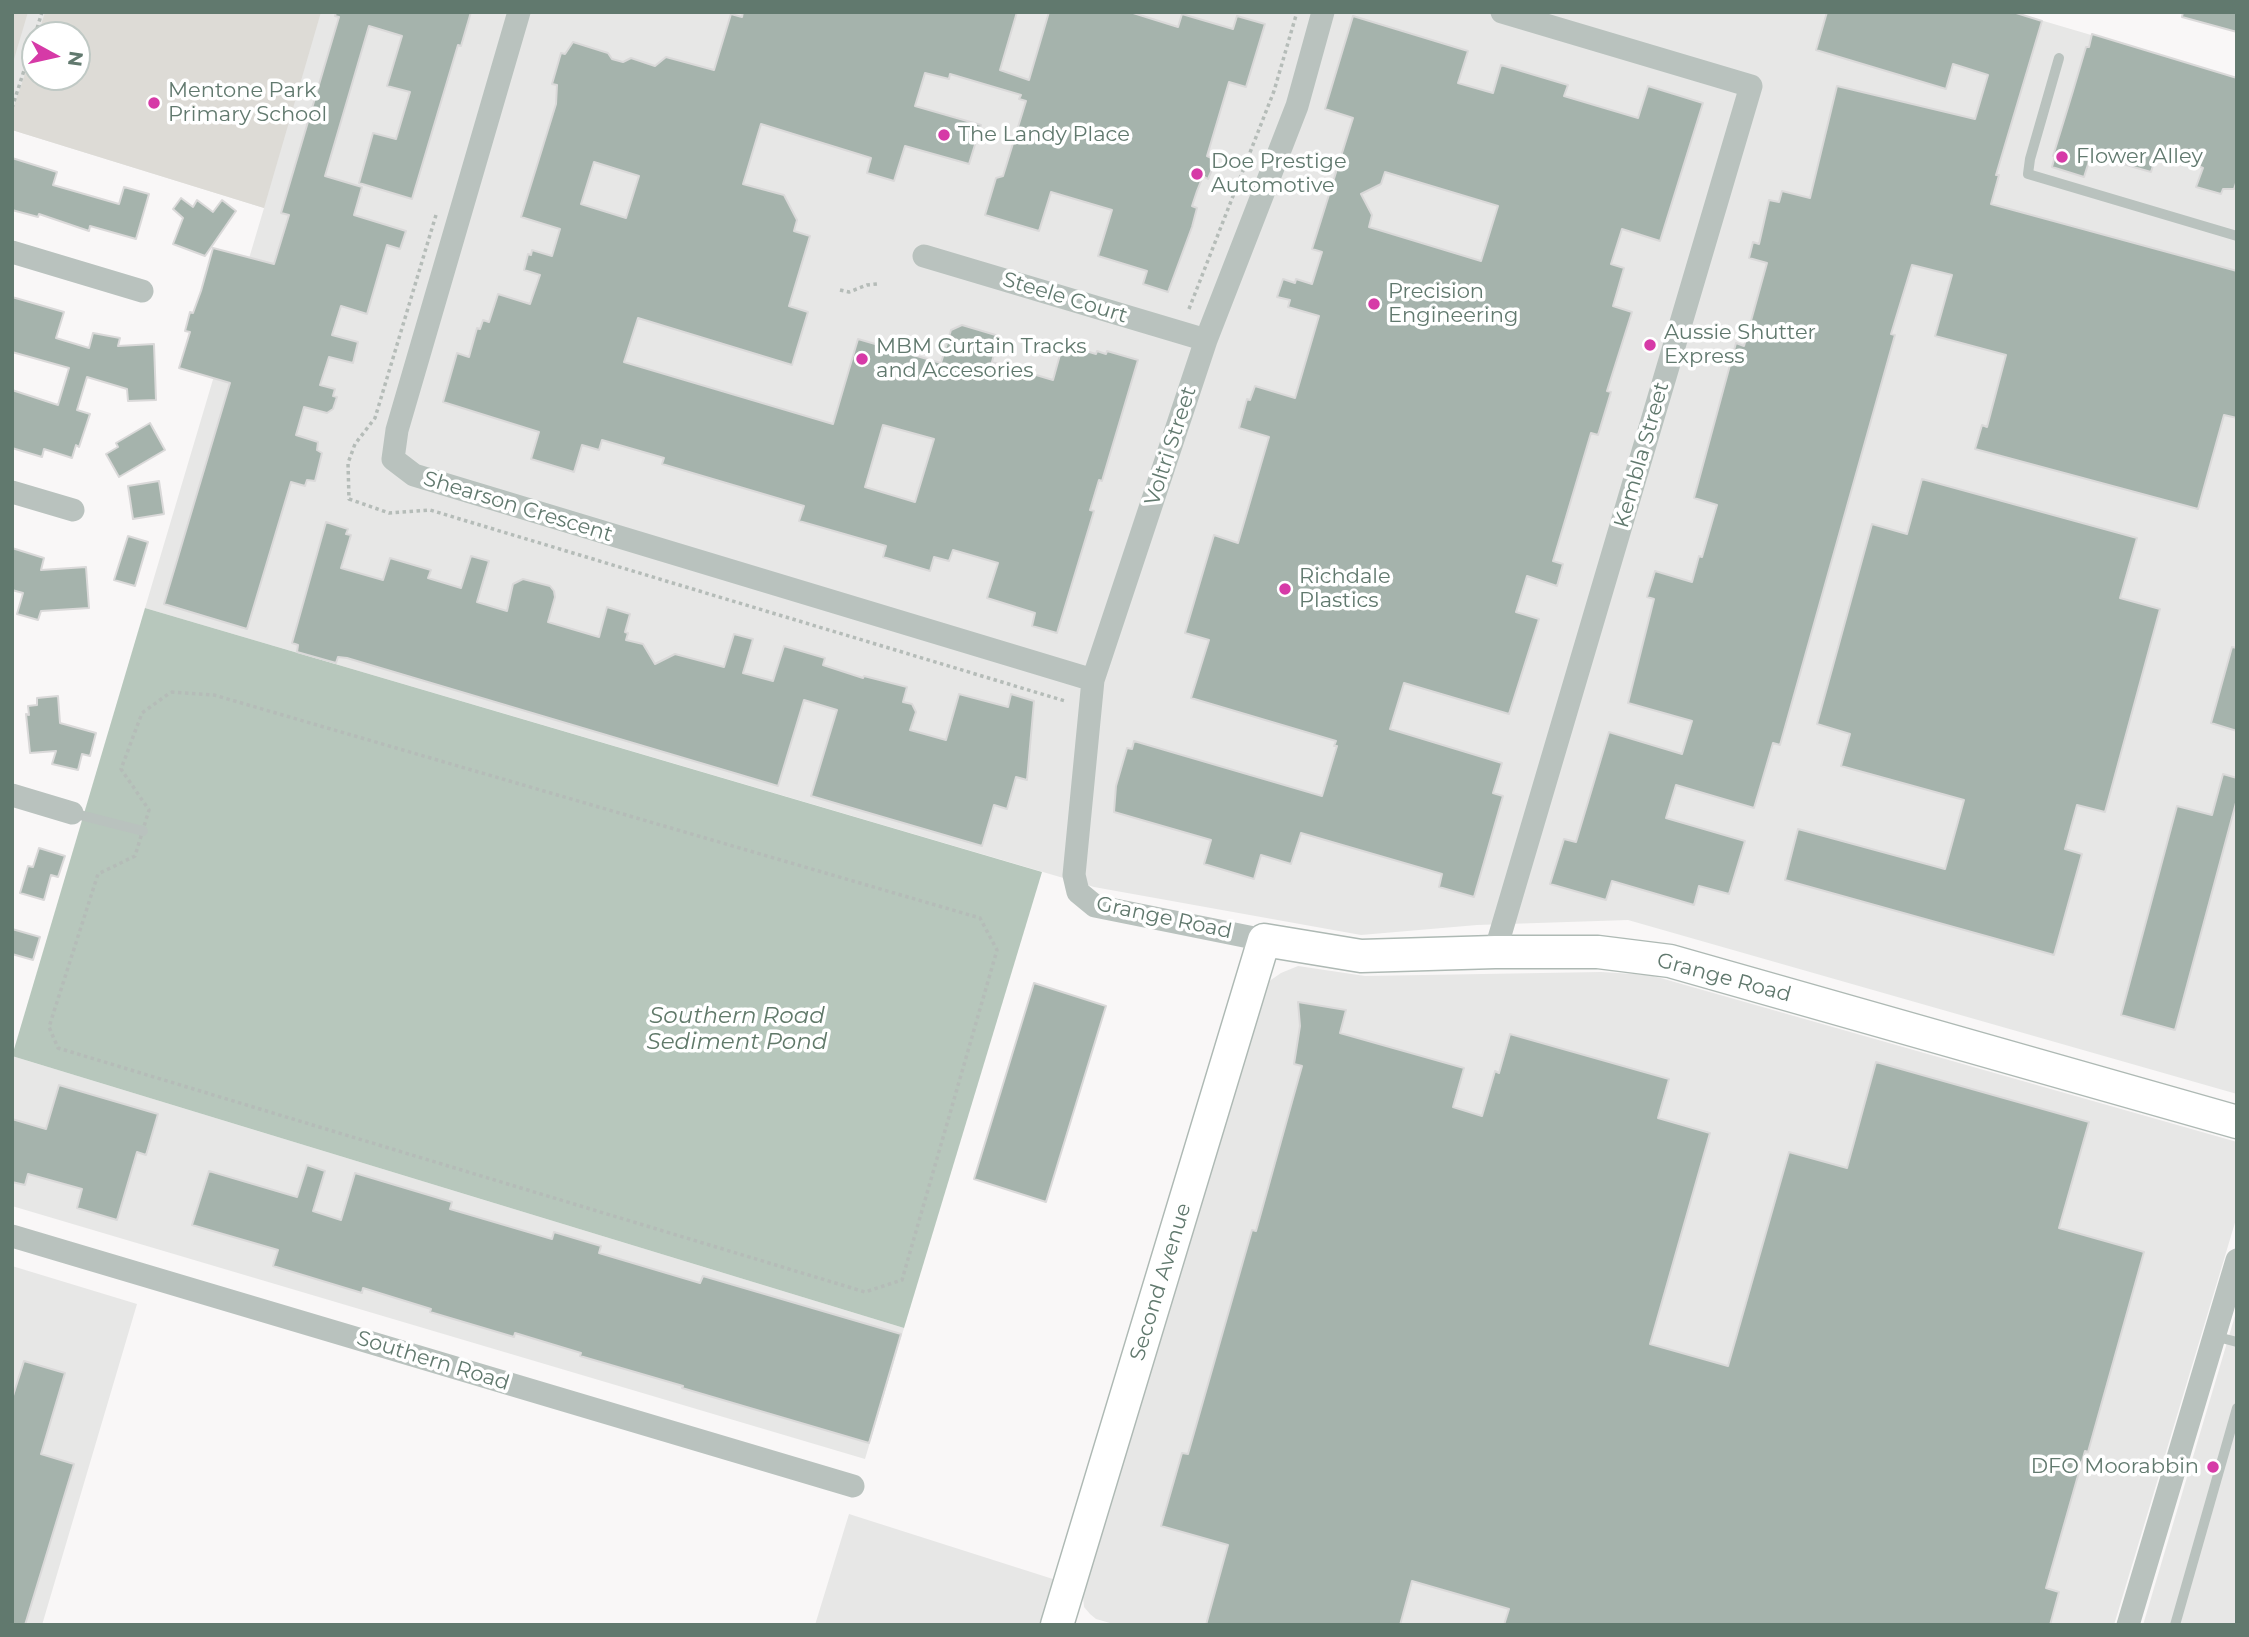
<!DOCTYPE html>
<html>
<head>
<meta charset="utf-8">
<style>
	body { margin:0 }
	#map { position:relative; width:2249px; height:1637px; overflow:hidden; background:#f9f7f7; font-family:Montserrat,sans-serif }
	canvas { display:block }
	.frame { position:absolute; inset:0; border:14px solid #61796e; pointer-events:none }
	.north { position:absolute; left:21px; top:21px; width:70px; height:70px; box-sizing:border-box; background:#fff; border:2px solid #c0c9c5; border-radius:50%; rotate:98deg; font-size:19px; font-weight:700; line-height:28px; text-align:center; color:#61796e }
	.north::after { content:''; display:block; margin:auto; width:24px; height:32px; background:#d63aa7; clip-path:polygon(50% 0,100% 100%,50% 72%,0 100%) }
</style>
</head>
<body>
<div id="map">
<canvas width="2249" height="1637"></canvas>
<div class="frame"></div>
<div class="north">N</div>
</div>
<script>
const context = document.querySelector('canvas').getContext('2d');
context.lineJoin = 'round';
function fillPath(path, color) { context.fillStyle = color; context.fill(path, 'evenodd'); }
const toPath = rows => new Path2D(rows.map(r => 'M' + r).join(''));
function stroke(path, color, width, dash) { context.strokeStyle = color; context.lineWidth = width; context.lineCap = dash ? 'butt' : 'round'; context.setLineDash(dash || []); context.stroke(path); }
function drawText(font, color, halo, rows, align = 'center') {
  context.font = font + ' Montserrat,sans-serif'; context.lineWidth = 7; context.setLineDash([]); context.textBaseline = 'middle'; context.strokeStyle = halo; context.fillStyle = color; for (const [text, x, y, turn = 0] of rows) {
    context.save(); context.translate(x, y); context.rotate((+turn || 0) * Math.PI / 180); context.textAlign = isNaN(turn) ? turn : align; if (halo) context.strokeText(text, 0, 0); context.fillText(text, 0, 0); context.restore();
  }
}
const built = toPath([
	[12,12,2013,12,2237,78,2237,1094,1628,920,1477,925,1361,935,1094,887,145,608,264,208,12,130],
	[35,35,77,35,77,77,35,77],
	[1298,966,1365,976,1601,972,1650,975,2237,1142,2237,1216,2114,1625,1117,1625,1096,1619,1090,1614,1084,1607,1083,1597,1261,996,1268,982,1281,973],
	[12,1056,904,1328,865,1459,12,1206],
	[12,1266,137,1304,42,1625,12,1625],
	[2237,1309,2237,1625,2143,1625],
	[849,1514,1056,1580,1044,1625,815,1625]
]);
const green = toPath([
	[12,12,28,12,12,66],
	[45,12,321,12,264,208,12,130,12,112,35,45,35,77,77,77,77,35,38,35]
]);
const water = toPath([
	[145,608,1042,872,904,1328,12,1056]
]);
const building = toPath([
	[336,12,471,12,461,46,458,45,412,199,359,183,373,133,396,139,410,92,387,86,402,36,369,26,325,176,362,187,354,215,406,231,400,249,387,245,367,314,341,306,332,335,358,342,353,363,329,357,320,385,335,389,333,396,337,397,333,409,327,413,304,407,296,435,318,442,317,450,322,453,315,481,307,480,305,486,291,482,247,629,164,604,230,383,179,368,190,332,185,331,190,312,193,313,201,291,213,248,274,264,289,215,281,213,339,17,335,16,336,12],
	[743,12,1017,12,1000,70,1029,80,1049,12,1130,12,1178,27,1182,14,1233,29,1237,16,1265,24,1246,87,1229,82,1207,156,1216,160,1208,179,1203,176,1197,191,1192,206,1197,208,1192,227,1168,292,1143,284,1147,271,1098,256,1112,210,1051,192,1039,231,985,215,996,178,1003,176,1026,101,1019,99,1021,95,950,74,949,79,925,73,915,106,981,125,969,164,905,146,894,181,867,173,871,158,761,124,743,184,784,195,797,220,794,231,810,236,789,306,808,312,792,365,638,318,624,362,833,424,858,339,941,363,951,330,962,325,999,336,992,362,1053,380,1063,344,1096,354,1097,351,1106,354,1107,351,1138,360,1102,481,1099,480,1090,510,1094,511,1057,633,1032,626,1035,613,987,598,998,563,953,550,949,561,934,557,930,571,883,557,886,546,799,521,804,506,662,464,664,458,602,440,599,450,582,445,574,472,531,459,539,432,443,402,457,353,469,357,477,328,480,329,483,320,489,322,498,294,530,304,540,275,524,270,528,254,531,255,532,250,552,256,560,229,521,217,556,104,557,85,552,84,561,53,565,54,573,42,608,53,612,59,623,62,631,58,655,66,666,57,714,70,731,14,742,17,743,12],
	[594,162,639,176,626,218,581,204,594,162],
	[883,425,934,439,915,502,865,487,883,425],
	[1827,12,2013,12,2042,21,1996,175,1999,175,1991,204,2237,271,2237,418,2224,415,2198,509,1975,449,1982,425,1987,427,2006,355,1935,336,1952,275,1912,265,1891,334,1895,335,1780,745,1773,743,1754,808,1676,785,1666,818,1745,841,1729,894,1699,886,1694,905,1612,881,1606,900,1550,884,1564,839,1576,842,1609,732,1682,754,1692,721,1628,703,1654,599,1647,597,1655,571,1692,582,1699,556,1702,557,1717,505,1694,498,1736,343,1744,346,1767,263,1749,258,1753,242,1759,244,1769,200,1779,202,1782,191,1810,198,1837,86,1975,119,1988,75,1953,64,1946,89,1816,50,1827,12],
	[2183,12,2237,12,2237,32,2182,17,2183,12],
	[1353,16,1468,51,1458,83,1493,93,1501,65,1568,85,1564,96,1638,118,1648,86,1703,103,1660,241,1622,229,1611,264,1624,268,1613,306,1632,312,1607,391,1611,392,1598,435,1591,433,1553,561,1563,564,1557,586,1527,576,1516,612,1539,619,1509,714,1404,683,1390,729,1502,763,1493,793,1503,796,1474,897,1439,887,1442,874,1301,833,1291,864,1261,855,1254,879,1204,864,1211,840,1114,812,1116,786,1127,748,1132,749,1134,741,1322,796,1337,746,1334,746,1336,741,1191,698,1209,640,1185,633,1214,535,1238,543,1269,437,1239,428,1247,399,1250,400,1255,386,1295,398,1319,316,1288,307,1290,300,1277,297,1283,279,1295,283,1296,279,1312,284,1322,252,1312,249,1353,118,1325,109,1353,16],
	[1385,172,1498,206,1481,261,1369,227,1372,215,1361,194,1381,184,1385,172],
	[2092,34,2237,78,2237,180,2234,189,2223,189,2221,194,2196,187,2203,168,2191,163,2194,155,2156,156,2151,172,2091,155,2084,177,2052,167,2055,156,2053,156,2073,91,2086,47,2089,47,2092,34],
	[12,158,57,172,53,185,119,204,124,187,149,194,136,239,90,226,89,231,39,214,38,217,12,210,12,158],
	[181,198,193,207,197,200,213,212,222,200,236,211,205,256,173,244,183,218,173,209,181,198],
	[12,297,64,312,56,338,89,348,93,333,120,338,118,346,154,344,156,400,128,401,127,389,87,377,77,410,90,414,79,447,76,445,72,458,44,449,42,457,12,448,12,390,58,405,69,368,12,352,12,297],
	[150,423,165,450,119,477,106,454,118,447,116,443,150,423],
	[1922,479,2137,538,2120,598,2160,609,2105,812,2077,805,2065,849,2082,854,2054,955,1785,880,1798,829,1945,869,1964,800,1841,766,1850,734,1817,724,1872,524,1907,534,1922,479],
	[159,481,164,514,133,519,128,486,159,481],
	[326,522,348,529,346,534,351,535,341,568,383,580,390,558,431,570,428,578,461,588,471,556,489,561,477,602,507,611,513,584,523,579,550,586,554,591,555,597,548,622,599,637,607,607,630,614,625,632,628,633,626,640,643,644,655,664,675,654,724,667,734,634,753,639,743,673,773,681,784,646,825,658,823,665,863,678,864,676,907,687,903,702,912,704,916,712,910,730,946,740,959,694,1008,707,1011,694,1034,701,1027,780,1016,777,1007,809,994,805,982,846,811,796,837,710,804,700,778,786,347,658,338,657,336,663,297,652,298,645,292,643,326,522],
	[128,536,148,542,135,586,114,580,128,536],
	[12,548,44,558,41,570,86,567,89,608,41,611,38,620,17,614,23,593,12,590,12,548],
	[2232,647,2237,648,2237,731,2211,723,2232,647],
	[58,696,60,723,96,733,90,756,82,754,78,770,52,764,56,751,30,753,26,714,29,715,28,706,37,705,37,698,58,696],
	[2223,774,2237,778,2237,799,2175,1030,2121,1015,2177,806,2212,815,2223,774],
	[39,848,65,856,58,877,51,875,44,900,20,893,28,866,33,867,39,848],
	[12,929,40,937,33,960,12,954,12,929],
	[1034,983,1106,1006,1046,1202,974,1179,1034,983],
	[1298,1002,1346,1010,1340,1033,1464,1068,1453,1107,1482,1116,1495,1071,1499,1073,1510,1034,1669,1079,1658,1118,1710,1133,1650,1344,1728,1366,1789,1152,1847,1168,1876,1062,2089,1122,2059,1228,2144,1252,2088,1452,2085,1451,2046,1588,2059,1592,2050,1625,1504,1625,1509,1609,1412,1581,1400,1625,1206,1625,1228,1545,1161,1526,1182,1453,1188,1454,1252,1230,1256,1231,1302,1066,1294,1064,1300,1026,1298,1002],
	[59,1085,158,1114,146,1155,137,1152,117,1220,77,1208,82,1189,28,1174,25,1185,12,1182,12,1119,46,1129,59,1085],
	[307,1165,325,1171,313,1211,341,1220,355,1173,452,1202,450,1209,552,1239,554,1232,601,1246,599,1253,700,1283,703,1276,901,1334,869,1443,682,1388,683,1386,580,1356,581,1353,515,1333,514,1337,430,1312,431,1309,363,1288,362,1293,273,1266,278,1250,192,1225,209,1171,297,1197,307,1165],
	[24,1361,65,1373,41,1454,74,1464,25,1625,12,1625,12,1399,24,1361]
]);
const path = toPath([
	[35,35,42,12],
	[12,108,35,36],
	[436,215,375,418,355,444,348,463,349,499,389,513,430,510,1065,701],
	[840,290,849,292,867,285,877,284],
	[1189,309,1274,91,1297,12],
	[171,692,214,695,980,918,997,950,902,1280,865,1292,58,1048,49,1027,98,874,135,856,149,810,121,769,142,713,171,692]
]);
const lane = toPath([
	[2059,58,2030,159,2028,174,2237,236],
	[72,813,143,831],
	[2214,1336,2237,1342],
	[2175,1625,2237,1408]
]);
const street = toPath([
	[519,12,397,430,393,459,414,475,1093,680],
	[12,252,142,291],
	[924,256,1206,340],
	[12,492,73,510],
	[12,795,72,813],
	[1264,940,1095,906,1078,892,1074,875,1093,680,1206,340,1297,106,1323,12],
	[1495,952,1751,86,1502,12],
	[12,1236,853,1486],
	[2128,1625,2237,1260]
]);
const secondary = toPath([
	[1057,1625,1264,940,1361,956,1495,952,1598,952,1670,961,2237,1122]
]);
const markers = [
	[154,103,7,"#d63aa7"],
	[944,135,7,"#d63aa7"],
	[2062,157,7,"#d63aa7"],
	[1197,174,7,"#d63aa7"],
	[1374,304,7,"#d63aa7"],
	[1650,345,7,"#d63aa7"],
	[862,359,7,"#d63aa7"],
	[1285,589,7,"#d63aa7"],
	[2213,1467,7,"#d63aa7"]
];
const poiNames = [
	["Mentone Park",168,91],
	["Primary School",168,115],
	["The Landy Place",958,135],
	["Flower Alley",2076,157],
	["Doe Prestige",1211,162],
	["Automotive",1211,186],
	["Precision",1388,292],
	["Engineering",1388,316],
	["Aussie Shutter",1664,333],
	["Express",1664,357],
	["MBM Curtain Tracks",876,347],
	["and Accesories",876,371],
	["Richdale",1299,577],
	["Plastics",1299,601],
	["DFO Moorabbin",2199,1467,"right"]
];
const streetNames = [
	["Steele Court",1065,298,17],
	["Voltri Street",1171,446,-72],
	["Kembla Street",1642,455,-74],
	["Shearson Crescent",518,507,17],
	["Grange Road",1164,918,12],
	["Grange Road",1724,978,15],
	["Second Avenue",1161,1282,-73],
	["Southern Road",433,1361,17]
];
const waterNames = [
	["Southern Road",737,1016],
	["Sediment Pond",737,1042]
];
fillPath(built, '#e7e7e6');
fillPath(green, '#dddbd6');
fillPath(water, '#b7c7bc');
fillPath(building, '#a5b3ac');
stroke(building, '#dad9d9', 2);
stroke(secondary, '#aeb9b4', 35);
stroke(path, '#b5bcb8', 3.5, [3.5, 3.5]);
stroke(lane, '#b9c2be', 10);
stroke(street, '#b9c2be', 23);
stroke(secondary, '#fff', 32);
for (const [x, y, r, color] of markers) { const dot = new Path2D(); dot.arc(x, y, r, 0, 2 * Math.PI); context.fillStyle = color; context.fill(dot); stroke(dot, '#fff', 2.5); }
drawText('21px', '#61796e', '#fff', poiNames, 'left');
drawText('21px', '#61796e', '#fff', streetNames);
drawText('italic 23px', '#607969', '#fff', waterNames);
</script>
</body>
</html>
